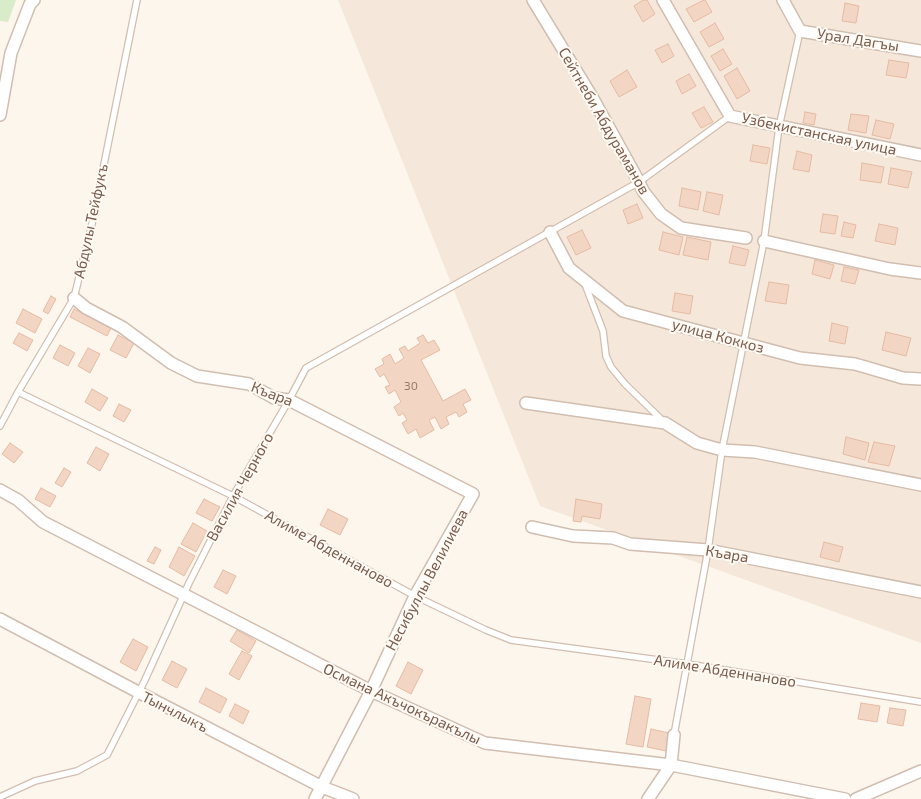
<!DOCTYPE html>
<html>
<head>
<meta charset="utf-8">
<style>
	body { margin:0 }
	canvas { display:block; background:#fdf6ec }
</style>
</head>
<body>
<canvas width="921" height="799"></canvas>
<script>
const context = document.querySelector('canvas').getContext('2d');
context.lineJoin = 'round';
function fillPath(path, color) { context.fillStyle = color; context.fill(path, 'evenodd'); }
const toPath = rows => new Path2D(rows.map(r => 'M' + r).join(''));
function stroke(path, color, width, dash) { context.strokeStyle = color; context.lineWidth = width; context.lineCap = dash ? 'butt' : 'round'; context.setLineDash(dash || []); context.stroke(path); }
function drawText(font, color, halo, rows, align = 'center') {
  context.font = font + ' "Exo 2",sans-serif'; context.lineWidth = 4; context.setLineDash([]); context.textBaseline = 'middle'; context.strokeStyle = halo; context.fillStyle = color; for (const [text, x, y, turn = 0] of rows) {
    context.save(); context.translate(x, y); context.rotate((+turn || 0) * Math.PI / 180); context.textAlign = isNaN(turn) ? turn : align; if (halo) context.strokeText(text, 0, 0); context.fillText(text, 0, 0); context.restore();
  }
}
const residential = toPath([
	[338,0,921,0,921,643,540,506]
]);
const green = toPath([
	[0,0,16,0,8,22,0,21]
]);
const building = toPath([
	[643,0,647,0,655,14,643,22,634,6,643,0],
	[704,0,705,0,712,12,694,22,686,9,704,0],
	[845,3,859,6,856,23,842,21,845,3],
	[715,23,724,39,709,47,700,32,715,23],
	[668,44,674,56,662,63,655,50,668,44],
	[723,49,732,64,720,71,711,56,723,49],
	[889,60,909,63,906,78,886,75,889,60],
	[737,68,750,91,737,99,724,76,737,68],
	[627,70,637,87,619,97,610,81,627,70],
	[689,74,696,86,682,94,676,81,689,74],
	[704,107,713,122,701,128,692,113,704,107],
	[805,112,816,114,814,125,803,123,805,112],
	[851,114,869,116,866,133,848,130,851,114],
	[876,120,894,124,890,139,872,135,876,120],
	[753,145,770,148,767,164,750,161,753,145],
	[797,151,812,155,809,172,793,169,797,151],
	[862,163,884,167,881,183,860,180,862,163],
	[891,168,912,172,908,188,888,184,891,168],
	[682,188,701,192,698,210,679,206,682,188],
	[707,192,723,195,719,215,703,211,707,192],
	[637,204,643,218,628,224,623,210,637,204],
	[823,214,838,216,835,234,820,232,823,214],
	[844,222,856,225,853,238,841,236,844,222],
	[879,224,898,228,895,245,875,241,879,224],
	[582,230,591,248,576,255,567,237,582,230],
	[663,232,683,237,679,255,659,250,663,232],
	[687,237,711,242,708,260,683,255,687,237],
	[733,246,749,250,745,266,729,263,733,246],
	[815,260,834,265,830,279,812,274,815,260],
	[844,267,859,270,855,284,841,281,844,267],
	[769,282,789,285,786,304,765,301,769,282],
	[675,293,693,296,690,314,672,311,675,293],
	[51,296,56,299,48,314,43,311,51,296],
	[23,309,42,319,35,333,16,323,23,309],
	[74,309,111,328,107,336,70,317,74,309],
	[832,323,848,327,845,344,829,341,832,323],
	[886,332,911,338,906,356,882,350,886,332],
	[19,333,33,340,27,351,13,343,19,333],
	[118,335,134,343,126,358,110,350,118,335],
	[423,335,428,343,434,340,440,350,421,360,443,401,465,389,471,400,463,404,467,412,459,417,456,412,446,417,449,424,441,429,435,417,429,420,434,430,420,438,416,429,408,434,402,423,407,420,403,413,399,416,394,407,401,402,395,390,389,394,385,387,390,385,384,374,380,377,375,369,384,364,382,359,390,354,395,364,404,358,399,349,405,346,408,351,420,343,417,338,423,335],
	[60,345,75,353,68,366,53,358,60,345],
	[88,348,100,354,90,373,78,366,88,348],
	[92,389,108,398,100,411,85,402,92,389],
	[119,404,131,410,124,422,113,416,119,404],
	[846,437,869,443,865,460,843,454,846,437],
	[874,442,895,446,889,466,868,462,874,442],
	[10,443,23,452,14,463,2,454,10,443],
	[96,447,109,454,100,471,87,463,96,447],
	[64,468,71,472,62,487,55,483,64,468],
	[41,488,56,496,50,507,35,499,41,488],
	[204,499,220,507,212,521,196,513,204,499],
	[576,499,602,504,600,519,582,516,581,522,573,521,576,499],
	[328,509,348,519,340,535,320,525,328,509],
	[193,523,207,531,196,552,181,544,193,523],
	[824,542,843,547,839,562,820,557,824,542],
	[155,547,161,550,154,564,147,561,155,547],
	[179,547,195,556,184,576,169,567,179,547],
	[223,570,236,576,227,594,214,587,223,570],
	[237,630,256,641,249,653,230,641,237,630],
	[133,639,148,647,136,671,120,662,133,639],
	[242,651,252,656,239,680,229,674,242,651],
	[172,661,187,669,177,688,162,680,172,661],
	[408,662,423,670,411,694,396,686,408,662],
	[206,688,227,699,220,713,199,702,206,688],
	[635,696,651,699,643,747,626,744,635,696],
	[861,703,880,706,877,722,858,719,861,703],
	[235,704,249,711,243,724,229,716,235,704],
	[890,708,906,710,903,726,887,723,890,708],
	[651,729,669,733,666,751,647,747,651,729]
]);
const lane = toPath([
	[585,284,603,331,606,356,611,367,625,384,664,422],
	[18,392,233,496,415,596,486,630,511,640,688,664,921,702],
	[0,426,18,392,74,298,92,224,137,0],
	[674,735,708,550,722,450,764,241,779,127,800,31],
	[0,797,35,781,77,771,107,755,144,682,189,583,233,496,289,400,306,368,639,182,730,116]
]);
const street = toPath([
	[533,0,592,97,639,182,643,191,661,214,681,228,746,238],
	[663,0,730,116,921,155],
	[783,0,800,31,921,51],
	[0,115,11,53,30,4,34,0],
	[550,232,569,268,623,311,800,358,855,364,903,378,921,379],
	[764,241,890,269,921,273],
	[74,298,86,308,122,327,171,363,197,376,249,384,274,398,289,400,473,494,415,596,371,691,315,799],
	[526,403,665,423,697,443,722,450,755,452,921,485],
	[0,490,18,500,43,522,371,691,485,743,671,765,845,799],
	[532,527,573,536,613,538,630,544,708,550,921,592],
	[0,619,138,692,322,787,353,799],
	[648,799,671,765,674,735],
	[856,799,921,771]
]);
const numberNames = [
	["30",411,386]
];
const streetNames = [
	["Урал Дагъы",858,40,9],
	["Сейтнеби Абдураманов",604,121,60],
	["Узбекистанская улица",819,134,12],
	["Абдулы Тейфукъ",91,221,-78],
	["улица Коккоз",718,336,15],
	["Къара",272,394,21],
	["Василия Черного",240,487,-61],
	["Алиме Абденнаново",329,549,29],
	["Къара",727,554,10],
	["Несибуллы Велилиева",427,580,-62],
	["Алиме Абденнаново",725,671,9],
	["Османа Акъчокъракълы",402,704,25],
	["Тынчлыкъ",175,712,27]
];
fillPath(residential, '#f5e8da');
fillPath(green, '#d8ecc9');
fillPath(building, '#f3d5c3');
stroke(building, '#e6bba3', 1);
stroke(lane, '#d1beb0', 8);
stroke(street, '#d1beb0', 14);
stroke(lane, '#fff', 5.5);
stroke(street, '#fff', 11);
drawText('12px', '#987a6a', null, numberNames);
drawText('15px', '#7a5c4d', '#fffaf3', streetNames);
</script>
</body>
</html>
